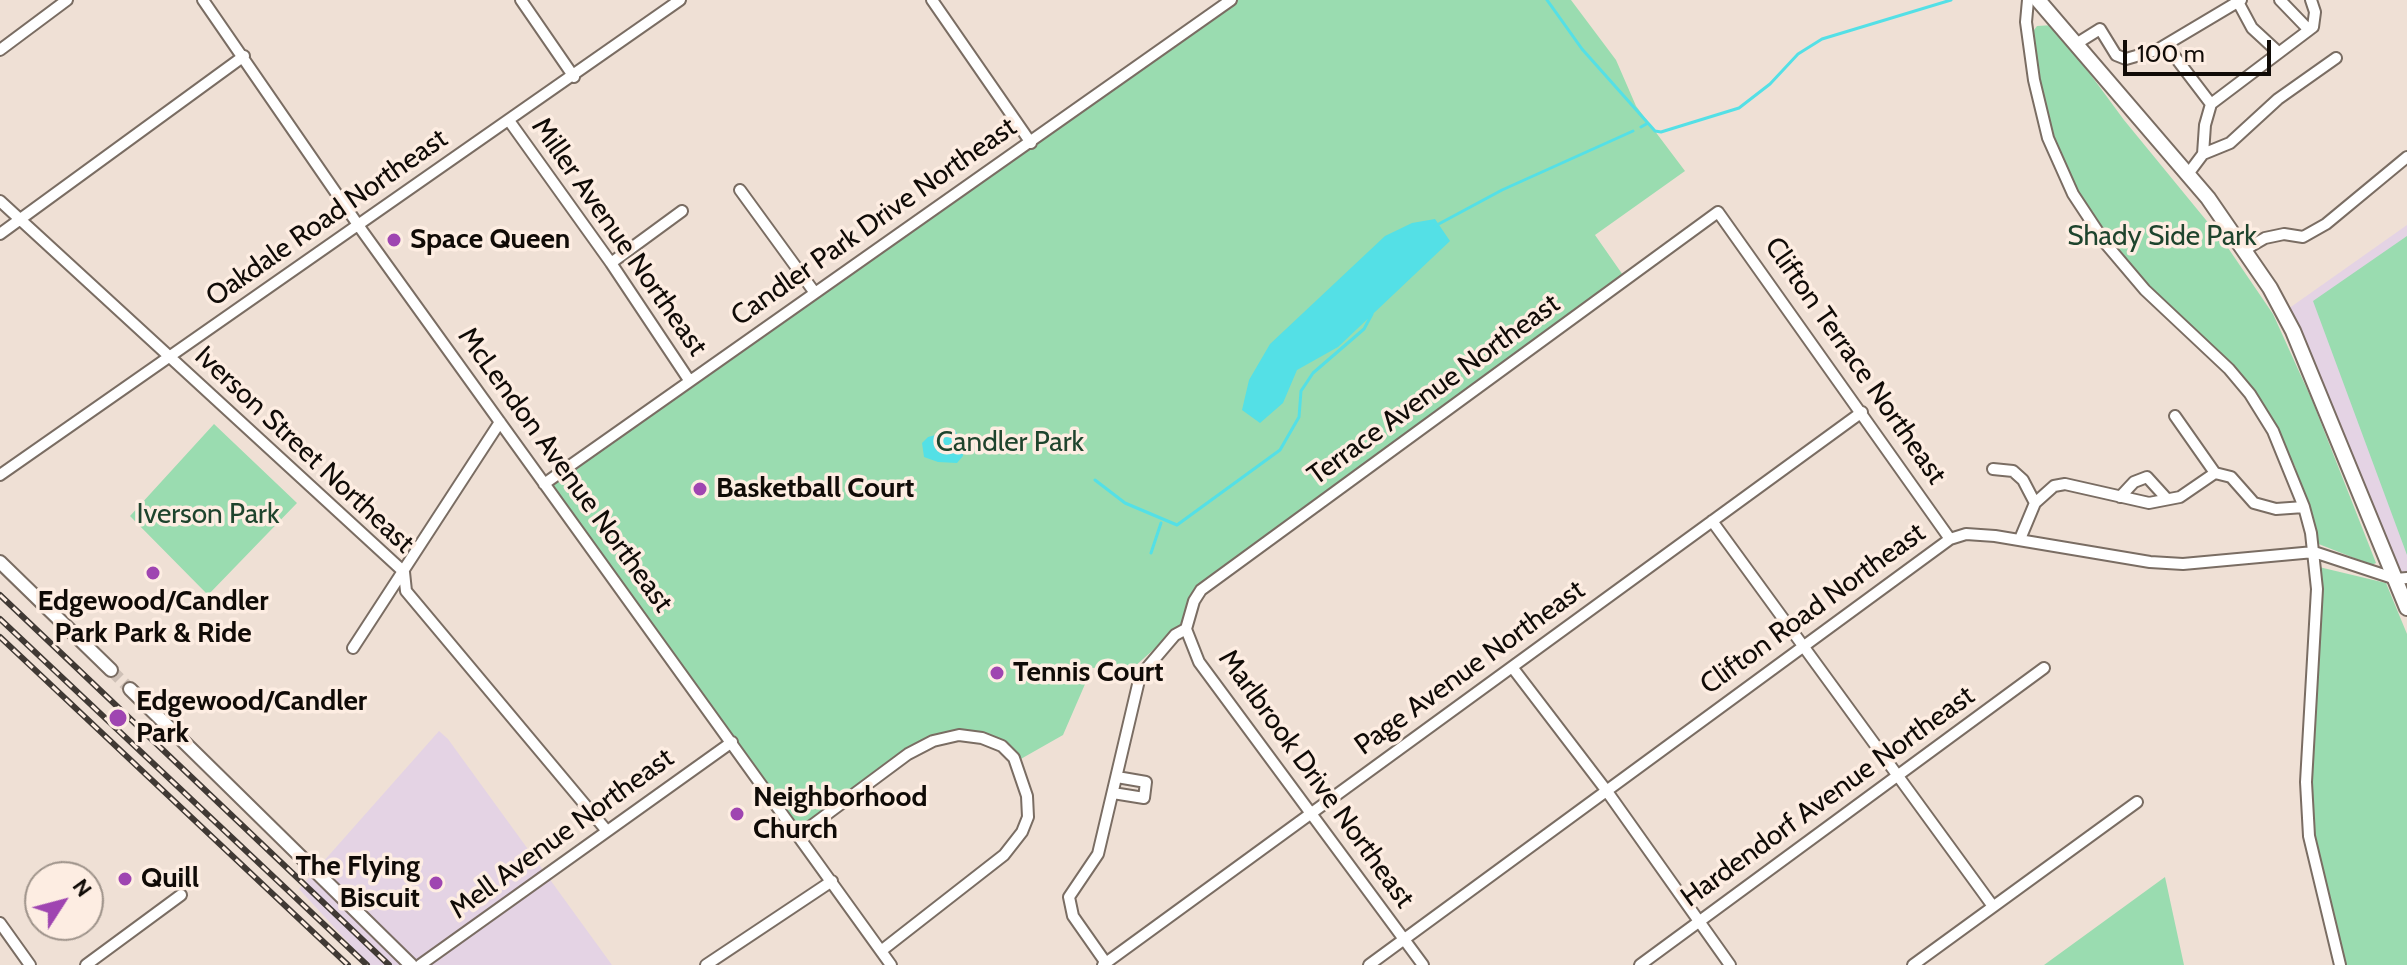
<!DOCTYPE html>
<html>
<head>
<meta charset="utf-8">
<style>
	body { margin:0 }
	#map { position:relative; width:2407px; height:965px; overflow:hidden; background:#efe0d5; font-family:Cabin,sans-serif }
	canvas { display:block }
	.north { position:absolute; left:24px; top:861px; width:80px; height:80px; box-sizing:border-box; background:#fdede2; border:2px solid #9e938a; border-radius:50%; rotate:54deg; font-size:22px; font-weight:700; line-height:32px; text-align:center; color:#100b07 }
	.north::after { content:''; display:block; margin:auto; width:28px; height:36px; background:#9f45b1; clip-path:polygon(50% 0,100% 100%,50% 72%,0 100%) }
	.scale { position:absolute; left:2123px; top:40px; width:148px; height:36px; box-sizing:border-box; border:4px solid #100b07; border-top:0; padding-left:10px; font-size:24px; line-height:28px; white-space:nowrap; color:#100b07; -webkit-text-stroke:6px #fdede2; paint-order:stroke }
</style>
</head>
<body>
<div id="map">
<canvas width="2407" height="965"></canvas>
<div class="north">N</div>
<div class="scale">100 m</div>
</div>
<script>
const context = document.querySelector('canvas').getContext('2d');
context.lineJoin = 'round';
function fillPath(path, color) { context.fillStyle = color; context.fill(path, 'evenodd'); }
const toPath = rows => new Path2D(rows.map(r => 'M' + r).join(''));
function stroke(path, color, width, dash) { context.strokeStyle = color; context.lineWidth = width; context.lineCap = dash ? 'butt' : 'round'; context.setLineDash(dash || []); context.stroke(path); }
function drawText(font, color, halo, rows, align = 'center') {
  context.font = font + ' Cabin,sans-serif'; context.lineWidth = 7; context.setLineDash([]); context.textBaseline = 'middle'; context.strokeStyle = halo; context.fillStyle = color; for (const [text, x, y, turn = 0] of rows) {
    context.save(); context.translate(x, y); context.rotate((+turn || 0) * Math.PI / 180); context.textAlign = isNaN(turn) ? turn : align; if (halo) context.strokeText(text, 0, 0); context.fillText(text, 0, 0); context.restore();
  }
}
const commercial = toPath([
	[2407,225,2407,610,2288,309],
	[439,731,448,739,612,965,369,965,299,889]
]);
const green = toPath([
	[1225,0,1571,0,1616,60,1636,106,1685,171,1595,235,1625,278,1199,588,1179,627,1134,667,1092,668,1063,735,1019,760,988,736,925,741,802,831,757,777,545,480],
	[2054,25,2124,120,2224,242,2273,314,2312,400,2376,563,2372,565,2316,543,2295,466,2256,396,2229,360,2148,288,2108,239,2075,188,2050,133,2034,75,2034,30,2037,26],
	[2407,236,2407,555,2313,301],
	[214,424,297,503,208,595,130,516],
	[2319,567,2386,583,2407,634,2407,965,2343,965,2310,822],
	[2165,877,2184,965,2044,965]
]);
const water = toPath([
	[1435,219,1450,241,1338,347,1297,370,1283,403,1260,423,1242,410,1249,380,1270,344,1385,236,1412,223],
	[955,430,962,443,963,456,957,463,938,462,924,457,922,443,928,437]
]);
const stream = toPath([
	[1547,0,1582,49,1655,131,1661,132,1739,108,1770,84,1798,54,1822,39,1951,0],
	[1641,127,1648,123],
	[1435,226,1502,190,1633,131],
	[1095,480,1125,503,1177,525,1280,450,1299,417,1301,391,1313,373,1364,329,1372,314],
	[1151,553,1161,523]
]);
const majorTunnel = toPath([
	[111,670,130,689]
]);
const minor = toPath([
	[203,0,363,232,891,965],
	[521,0,574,77],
	[932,0,1031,143],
	[2028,0,2026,22,2034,80,2048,138,2073,194,2106,244,2145,290,2229,369,2250,394,2273,431,2304,507,2311,533,2317,589,2306,782,2309,836,2340,965],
	[2280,0,2309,30],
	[2238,2,2252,28,2278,52],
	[2076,44,2100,29,2116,55,2126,59,2157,50,2241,0],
	[2166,45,2211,104],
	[0,50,67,0],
	[510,122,611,263,689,380],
	[2203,154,2230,143,2278,99,2336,58],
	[2188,174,2203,154,2205,125,2211,104,2313,27,2315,12,2311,0],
	[740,190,815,293],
	[0,201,404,572,406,591,607,831],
	[0,234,244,56],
	[2246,249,2265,238,2284,234,2303,237,2326,224,2407,157],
	[611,263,682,211],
	[2175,416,2215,473],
	[1993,469,2013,471,2023,480,2035,503],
	[0,475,680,0],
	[544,484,1231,0],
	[2120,497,2134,482,2147,477,2167,499],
	[1712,521,1992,905],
	[2020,539,2035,503,2054,486,2065,484,2149,503,2180,497,2215,473,2231,477,2254,503,2276,509,2304,507],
	[353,648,500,422],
	[1512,667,1606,790,1730,965],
	[1113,793,1144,798,1146,782,1117,777],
	[799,835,908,754,933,741,959,735,982,738,1002,746,1014,758,1027,796,1028,817,1022,832,1004,855,881,951],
	[0,923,30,965],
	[1106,963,1073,916,1069,897,1098,854,1140,676,1175,635,1186,629],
	[86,965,181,895],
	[420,965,732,742],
	[706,965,832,881],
	[1103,965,1862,412],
	[1369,965,1950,539,1966,534,1995,536,2150,562,2183,564,2314,552,2396,579,2407,578],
	[1423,965,1199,662,1186,629,1194,601,1201,590,1718,212,1950,539],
	[1640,965,2044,668],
	[1913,965,2137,802]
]);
const major = toPath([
	[0,562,111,670],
	[130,689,411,965]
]);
const highway = toPath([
	[2038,0,2208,198,2270,288,2293,331,2407,608]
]);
const rail = toPath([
	[0,595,389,965],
	[0,619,367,965],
	[0,637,348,965]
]);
const markers = [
	[394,240,8,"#9f45b1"],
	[700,489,8,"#9f45b1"],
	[153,573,8,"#9f45b1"],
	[997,673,8,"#9f45b1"],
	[118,718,10,"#9f45b1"],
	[737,814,8,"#9f45b1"],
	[125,879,8,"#9f45b1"],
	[436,883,8,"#9f45b1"]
];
const streetNames = [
	["Oakdale Road Northeast",327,218,-35],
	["Candler Park Drive Northeast",874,222,-35],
	["Miller Avenue Northeast",619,237,55],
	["Clifton Terrace Northeast",1855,361,55],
	["Terrace Avenue Northeast",1434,390,-36],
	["Iverson Street Northeast",304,450,43],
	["McLendon Avenue Northeast",565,470,54],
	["Clifton Road Northeast",1813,609,-36],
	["Page Avenue Northeast",1470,668,-36],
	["Marlbrook Drive Northeast",1316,779,54],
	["Hardendorf Avenue Northeast",1828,797,-36],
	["Mell Avenue Northeast",562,834,-36]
];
const parkNames = [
	["Shady Side Park",2162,237],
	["Candler Park",1010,443],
	["Iverson Park",208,515]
];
const poiNames = [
	["Space Queen",410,240],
	["Basketball Court",716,489],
	["Edgewood/Candler",153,602,"center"],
	["Park Park & Ride",153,634,"center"],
	["Tennis Court",1013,673],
	["Edgewood/Candler",136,702],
	["Park",136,734],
	["Neighborhood",753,798],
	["Church",753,830],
	["The Flying",420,867,"right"],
	["Biscuit",420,899,"right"],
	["Quill",141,879]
];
fillPath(commercial, '#e4d3e4');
fillPath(green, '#9adcb0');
fillPath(water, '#54e0e6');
stroke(stream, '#54e0e6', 3);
stroke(majorTunnel, '#cec0b6', 12, [12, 6]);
stroke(minor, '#7a6d63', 14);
stroke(major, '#7a6d63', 16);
stroke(highway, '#7a6d63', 18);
stroke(minor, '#fff', 10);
stroke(major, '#fff', 12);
stroke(highway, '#fff', 14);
stroke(rail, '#403934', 6);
stroke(rail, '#fdede2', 3, [9]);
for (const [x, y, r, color] of markers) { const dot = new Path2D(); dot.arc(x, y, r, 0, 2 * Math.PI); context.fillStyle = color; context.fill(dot); stroke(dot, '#fdede2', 3); }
drawText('28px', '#100b07', '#fdede2', streetNames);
drawText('28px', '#1e442d', '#fdede2', parkNames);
drawText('bold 28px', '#100b07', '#fdede2', poiNames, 'left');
</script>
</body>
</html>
